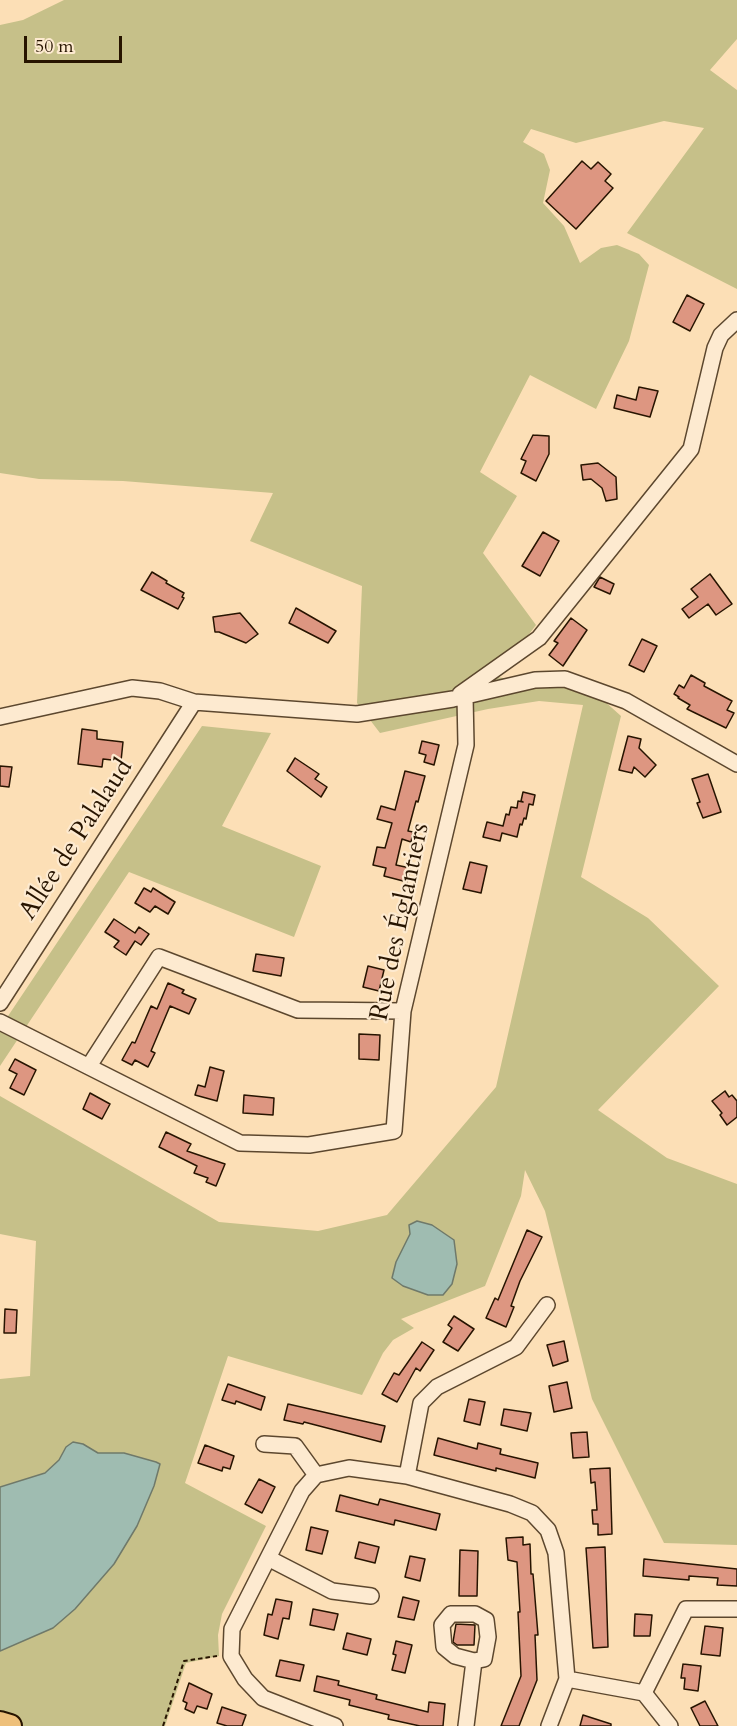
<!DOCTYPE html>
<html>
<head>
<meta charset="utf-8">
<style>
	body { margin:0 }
	#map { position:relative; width:737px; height:1726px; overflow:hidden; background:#fcdfb6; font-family:Cardo,serif }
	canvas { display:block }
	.scale { position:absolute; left:24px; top:36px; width:98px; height:27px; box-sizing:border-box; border:3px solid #271400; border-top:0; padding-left:8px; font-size:18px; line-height:21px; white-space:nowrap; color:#271400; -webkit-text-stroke:4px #fdead0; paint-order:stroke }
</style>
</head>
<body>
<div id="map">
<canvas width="737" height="1726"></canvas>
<div class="scale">50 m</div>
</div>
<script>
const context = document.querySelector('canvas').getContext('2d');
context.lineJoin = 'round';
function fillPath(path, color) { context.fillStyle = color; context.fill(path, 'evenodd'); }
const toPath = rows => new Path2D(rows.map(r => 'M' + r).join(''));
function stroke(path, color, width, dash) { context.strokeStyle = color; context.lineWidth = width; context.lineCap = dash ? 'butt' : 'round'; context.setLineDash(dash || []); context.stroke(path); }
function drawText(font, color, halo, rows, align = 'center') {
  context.font = font + ' Cardo,serif'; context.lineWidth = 4.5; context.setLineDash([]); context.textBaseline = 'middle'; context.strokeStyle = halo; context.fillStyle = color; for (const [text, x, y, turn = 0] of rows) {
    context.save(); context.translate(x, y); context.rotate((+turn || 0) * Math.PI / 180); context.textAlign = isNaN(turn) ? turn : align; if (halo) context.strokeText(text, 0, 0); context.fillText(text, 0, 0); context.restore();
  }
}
const green = toPath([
	[64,0,737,0,737,39,710,70,737,90,737,289,627,233,704,128,664,121,576,143,531,129,523,142,544,154,550,170,543,203,564,226,580,263,601,248,617,245,639,254,649,265,629,341,596,409,530,375,480,472,517,496,483,553,536,625,497,677,566,688,602,699,621,716,581,877,648,918,719,986,598,1110,667,1158,737,1184,737,1545,664,1543,592,1399,545,1211,525,1170,521,1196,485,1286,401,1319,414,1328,393,1340,383,1353,362,1395,228,1356,185,1483,266,1526,222,1614,218,1635,219,1656,186,1663,165,1726,0,1726,0,1379,30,1376,36,1241,0,1234,0,1096,219,1222,318,1231,387,1215,496,1087,583,705,539,701,488,709,380,733,357,703,362,586,250,541,273,493,123,481,39,479,0,473,0,25,23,20],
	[202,726,271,733,222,826,321,866,294,937,129,872,0,1066,0,1028]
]);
const water = toPath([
	[417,1221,432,1225,454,1240,457,1264,452,1284,443,1295,428,1295,403,1286,392,1278,396,1262,410,1234,409,1225,417,1221],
	[73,1442,83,1444,98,1453,124,1453,156,1462,160,1464,154,1486,137,1526,114,1564,75,1609,53,1628,0,1651,0,1487,45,1473,59,1460,66,1447,73,1442]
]);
const building = toPath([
	[582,161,591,169,598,162,611,174,605,181,613,188,576,229,546,201,582,161],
	[687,295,704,304,690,331,673,322,687,295],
	[639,387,658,391,650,417,614,408,617,395,636,400,639,387],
	[533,435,549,436,549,454,536,481,521,473,526,461,521,459,533,435],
	[598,463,616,477,617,499,606,501,602,488,591,479,583,480,581,465,598,463],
	[543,532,559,541,540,576,522,566,543,532],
	[152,572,167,581,166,583,184,593,182,597,184,598,178,609,141,590,152,572],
	[710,574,732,604,716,615,708,604,689,618,682,609,698,597,691,589,710,574],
	[600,577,614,584,610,594,594,587,600,577],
	[296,608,336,631,328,643,289,623,296,608],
	[240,613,258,634,246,643,219,632,215,632,213,617,240,613],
	[571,618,587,630,563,666,549,655,558,643,554,641,571,618],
	[642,639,657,646,644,672,629,665,642,639],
	[691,675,705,683,704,686,732,701,727,710,734,713,726,728,687,709,690,705,678,698,679,697,674,694,679,685,684,688,691,675],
	[82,729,97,731,97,739,123,742,121,761,103,759,102,767,78,764,82,729],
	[628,736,641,739,639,748,656,765,645,777,634,767,632,773,619,770,628,736],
	[422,741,439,745,434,765,424,762,426,755,419,753,422,741],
	[295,758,319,774,315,779,327,787,321,797,287,771,295,758],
	[0,766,12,767,9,787,0,786,0,766],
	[405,771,425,776,418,802,416,801,408,831,413,832,411,842,402,839,396,865,410,868,407,882,384,876,386,868,373,865,377,847,385,848,392,823,377,819,381,806,395,810,405,771],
	[708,774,721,812,703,818,697,803,700,802,692,779,708,774],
	[523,792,535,795,533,805,529,804,526,819,524,818,522,825,520,824,517,837,502,833,500,841,483,837,487,822,503,826,506,814,509,815,511,807,517,808,518,801,523,802,521,801,523,792],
	[470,862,487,866,481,893,463,889,470,862],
	[144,888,151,892,153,888,175,902,168,914,155,906,150,912,135,903,144,888],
	[114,919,135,933,139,927,149,934,141,945,135,941,126,955,114,947,119,941,105,932,114,919],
	[256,954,284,958,281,976,253,971,256,954],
	[368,966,384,970,379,991,363,987,368,966],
	[168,983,184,990,182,993,196,999,189,1014,170,1006,151,1051,155,1053,148,1067,135,1060,132,1065,122,1060,132,1042,135,1043,151,1006,157,1009,168,983],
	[359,1034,380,1035,379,1060,359,1059,359,1034],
	[15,1059,36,1070,24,1095,10,1088,17,1074,9,1070,15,1059],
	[210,1067,224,1071,217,1101,195,1095,198,1085,205,1087,210,1067],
	[725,1091,729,1097,732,1095,737,1101,737,1117,727,1125,720,1115,722,1113,712,1101,725,1091],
	[90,1093,110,1104,102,1119,83,1109,90,1093],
	[244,1095,274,1098,273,1115,243,1113,244,1095],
	[166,1132,191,1144,187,1151,225,1164,216,1186,206,1182,208,1178,194,1173,197,1166,159,1147,166,1132],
	[527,1230,542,1237,520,1281,511,1306,514,1307,506,1327,486,1318,495,1298,498,1300,527,1230],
	[5,1309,17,1310,16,1333,4,1333,5,1309],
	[454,1316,474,1329,458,1351,443,1342,452,1328,448,1325,454,1316],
	[564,1341,568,1361,553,1366,547,1345,564,1341],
	[422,1342,434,1350,420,1371,416,1368,397,1402,382,1394,394,1373,399,1375,422,1342],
	[567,1382,572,1408,554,1412,549,1386,567,1382],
	[228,1384,265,1397,261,1410,236,1401,235,1404,222,1400,228,1384],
	[469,1399,485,1402,480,1425,464,1421,469,1399],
	[288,1404,385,1426,381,1442,304,1422,303,1424,284,1420,288,1404],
	[504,1409,531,1413,527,1431,501,1425,504,1409],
	[587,1432,589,1457,573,1458,571,1433,587,1432],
	[438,1438,477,1449,478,1443,501,1449,500,1454,538,1463,535,1478,496,1468,496,1471,434,1455,438,1438],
	[205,1445,234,1456,230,1469,223,1467,222,1471,198,1463,205,1445],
	[610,1468,612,1534,598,1535,598,1524,593,1524,592,1510,597,1510,595,1482,591,1483,590,1469,610,1468],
	[259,1479,275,1487,262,1513,245,1504,259,1479],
	[340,1495,378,1505,380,1499,440,1514,436,1530,395,1520,394,1525,336,1511,340,1495],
	[311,1527,328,1531,322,1554,306,1550,311,1527],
	[523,1537,523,1545,530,1544,531,1574,533,1574,538,1635,535,1635,537,1680,519,1726,501,1726,521,1676,518,1612,520,1612,517,1562,508,1560,506,1538,523,1537],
	[359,1542,379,1547,375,1563,355,1558,359,1542],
	[605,1547,608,1647,593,1648,586,1548,605,1547],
	[460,1550,478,1551,477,1596,459,1596,460,1550],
	[410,1556,425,1559,420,1581,405,1577,410,1556],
	[644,1559,737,1569,737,1586,717,1585,718,1578,689,1576,689,1580,643,1576,644,1559],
	[403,1597,419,1601,414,1620,398,1617,403,1597],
	[276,1599,292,1602,289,1619,283,1618,278,1639,264,1635,268,1614,272,1615,276,1599],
	[313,1609,338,1614,334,1630,310,1625,313,1609],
	[635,1614,652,1615,650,1636,634,1636,635,1614],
	[456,1624,475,1625,474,1645,457,1645,453,1642,456,1624],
	[705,1626,723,1628,720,1656,701,1654,705,1626],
	[347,1633,371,1639,367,1655,343,1649,347,1633],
	[396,1641,412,1645,405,1673,392,1670,396,1655,393,1654,396,1641],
	[280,1660,304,1665,300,1681,276,1676,280,1660],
	[683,1664,701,1666,698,1691,684,1689,685,1678,681,1678,683,1664],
	[317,1676,339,1681,338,1685,377,1695,376,1699,428,1712,429,1702,445,1704,443,1726,420,1726,388,1719,389,1715,349,1705,350,1700,314,1691,317,1676],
	[189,1683,212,1694,207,1709,197,1706,194,1713,185,1709,187,1703,183,1701,189,1683],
	[705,1701,718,1726,700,1726,691,1708,705,1701],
	[222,1707,246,1715,242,1726,227,1726,217,1723,222,1707],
	[583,1715,611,1724,611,1726,580,1726,583,1715]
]);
const path = toPath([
	[163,1726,184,1661,217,1656]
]);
const minor = toPath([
	[460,694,539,638,691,449,715,348,721,335,737,320],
	[0,717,132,688,160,691,194,702,357,714,453,699,535,680,565,679,626,701,737,764],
	[0,1003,194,702],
	[0,1022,240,1143,309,1145,394,1131,403,1011,466,745,465,696],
	[89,1066,159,957,298,1010,403,1011],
	[264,1444,295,1446,316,1475],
	[407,1476,421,1403,437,1387,516,1347,547,1305],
	[268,1558,332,1591,371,1596],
	[451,1614,475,1614,486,1620,488,1637,484,1659,474,1661,455,1656,444,1647,442,1625,451,1614],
	[567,1679,644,1693,670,1726],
	[644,1693,686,1609,737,1609],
	[335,1726,263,1698,245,1679,231,1656,232,1629,302,1491,316,1475,349,1468,407,1476,510,1504,532,1513,548,1530,556,1553,567,1679,549,1726],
	[466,1726,474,1661]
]);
const primary = toPath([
	[0,1723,10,1726]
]);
const streetNames = [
	["Allée de Palalaud",77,840,-57],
	["Rue des Églantiers",401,922,-78]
];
fillPath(green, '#c6c089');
fillPath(water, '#9fbcb1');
stroke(water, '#6f796a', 1.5);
fillPath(building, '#dd9681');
stroke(building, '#271400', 1.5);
stroke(minor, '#5c472e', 18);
stroke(primary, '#271400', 26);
stroke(path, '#271400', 2, [4.5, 3]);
stroke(minor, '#fdead0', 15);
stroke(primary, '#eec07b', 22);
drawText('26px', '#271400', '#fdead0', streetNames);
</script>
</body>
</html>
